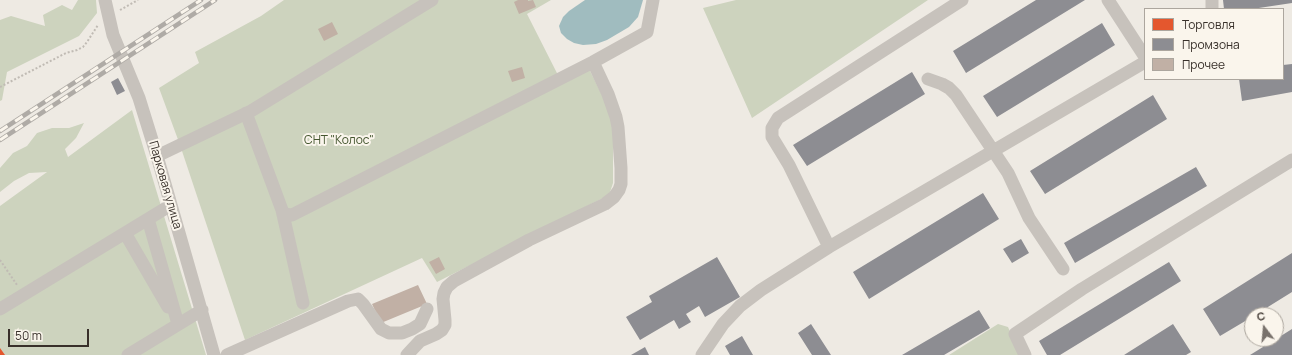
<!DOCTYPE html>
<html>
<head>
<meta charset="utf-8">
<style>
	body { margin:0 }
	#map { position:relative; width:1292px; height:355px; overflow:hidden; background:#eeeae3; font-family:Manrope,sans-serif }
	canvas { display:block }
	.legend { position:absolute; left:1144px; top:8px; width:140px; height:72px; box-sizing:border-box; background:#faf5ec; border:1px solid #aca69e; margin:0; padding:5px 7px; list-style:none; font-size:12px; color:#38302a }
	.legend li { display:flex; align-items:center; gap:8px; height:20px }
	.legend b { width:20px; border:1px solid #aca69e }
	.north { position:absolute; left:1244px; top:307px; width:40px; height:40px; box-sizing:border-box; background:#faf5ec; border:1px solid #aca69e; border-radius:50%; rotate:344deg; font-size:11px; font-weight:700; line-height:16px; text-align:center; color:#38302a }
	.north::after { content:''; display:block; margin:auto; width:14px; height:18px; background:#78716b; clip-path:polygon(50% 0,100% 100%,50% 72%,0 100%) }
	.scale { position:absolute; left:8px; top:329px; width:81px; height:18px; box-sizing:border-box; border:2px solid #38302a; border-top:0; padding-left:5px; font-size:12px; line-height:14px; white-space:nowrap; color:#38302a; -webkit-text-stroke:3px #faf5ec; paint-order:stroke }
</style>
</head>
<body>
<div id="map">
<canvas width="1292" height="355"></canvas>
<ul class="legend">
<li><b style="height:11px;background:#e4572e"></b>Торговля</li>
<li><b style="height:11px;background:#8d8d92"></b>Промзона</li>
<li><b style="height:11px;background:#c1b0a5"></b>Прочее</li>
</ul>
<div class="north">С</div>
<div class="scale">50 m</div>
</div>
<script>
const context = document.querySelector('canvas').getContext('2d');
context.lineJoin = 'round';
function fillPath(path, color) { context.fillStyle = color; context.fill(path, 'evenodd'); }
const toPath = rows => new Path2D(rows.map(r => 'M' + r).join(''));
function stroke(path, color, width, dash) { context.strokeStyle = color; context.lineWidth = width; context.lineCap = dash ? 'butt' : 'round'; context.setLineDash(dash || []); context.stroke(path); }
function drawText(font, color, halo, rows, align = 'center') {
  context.font = font + ' Manrope,sans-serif'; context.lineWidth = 4; context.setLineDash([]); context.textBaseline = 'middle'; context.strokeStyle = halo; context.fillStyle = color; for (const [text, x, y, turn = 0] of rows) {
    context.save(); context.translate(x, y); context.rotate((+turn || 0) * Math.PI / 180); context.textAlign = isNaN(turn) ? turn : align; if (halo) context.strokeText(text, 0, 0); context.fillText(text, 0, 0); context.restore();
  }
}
const green = toPath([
	[78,0,96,0,97,13,79,36,7,72,2,100,0,101,0,20,11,16,45,26,43,15,62,5,72,10],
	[284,0,551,0,527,14,562,83,589,69,608,107,613,122,613,183,609,195,437,282,422,258,245,340,180,145,159,88,199,63,195,52,261,16],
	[736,0,928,0,752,118,703,8],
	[132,110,206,355,0,355,0,206,47,172,29,173,14,181,0,192,0,168,13,153,27,146,37,133,52,128,69,128,84,123,76,138,65,149,68,157],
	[998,324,1008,327,1020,355,949,355]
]);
const water = toPath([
	[585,0,643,0,638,17,629,27,607,40,596,44,583,45,574,43,567,39,561,33,559,26,563,17,569,11]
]);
const shops = toPath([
	[0,348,5,355,0,355]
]);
const industry = toPath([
	[1036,0,1085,0,966,73,953,51],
	[1223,0,1292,0,1292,3,1252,9,1224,9],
	[1102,23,1115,45,997,117,983,96],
	[1292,64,1292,92,1242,101,1239,79,1283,79,1283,65],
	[912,72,925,94,807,166,793,145],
	[118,78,125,91,117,95,111,82],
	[1153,95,1167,119,1045,194,1030,171],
	[1196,167,1207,186,1075,263,1064,243],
	[983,193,999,219,869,299,853,272],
	[1021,239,1029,253,1012,263,1003,249],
	[1292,253,1292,292,1255,315,1252,315,1252,317,1220,336,1203,309],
	[717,257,740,297,705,317,699,306,686,314,691,322,679,329,674,320,640,340,626,317,652,302,649,296],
	[1169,262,1181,281,1060,355,1047,355,1039,341],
	[979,310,990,328,944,355,902,355],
	[811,324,831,355,812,355,798,333],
	[1173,324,1191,352,1186,355,1124,355],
	[1292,329,1292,355,1250,355,1276,339],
	[742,336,753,355,730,355,725,346],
	[645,347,649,355,631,355]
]);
const building = toPath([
	[518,0,528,0,528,1,533,0,536,7,519,14,514,2],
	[332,22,338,34,324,41,318,29],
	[522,67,525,78,512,82,508,71],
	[439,257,445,269,436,274,429,262],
	[418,285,427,304,381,323,372,304]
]);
const path = toPath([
	[120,10,138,0],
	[0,87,66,53,77,50,83,47,87,42,98,25],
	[0,260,17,285]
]);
const minor = toPath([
	[105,0,113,35,139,98,157,156,214,355],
	[1108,0,1145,57],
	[1212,0,1212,9],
	[928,79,942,84,949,88,956,95,1008,173,1029,218,1063,269],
	[246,113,282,210,303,303],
	[157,156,251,111,432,0],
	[283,214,292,215,593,62,647,32,653,0],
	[148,219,171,205],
	[125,233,168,307],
	[829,247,789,165,772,137,772,128,778,118,962,0],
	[0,309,148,219,178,324],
	[128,355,202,310],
	[227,355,348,301,358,299,363,304,381,329,389,333,402,333,412,329,420,324,427,309],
	[407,355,420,341,436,334,442,330,445,325,445,320,443,299,444,293,447,287,454,281,529,240,605,204,614,197,619,190,621,184,621,168,618,127,616,117,608,94,593,62],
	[702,355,723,324,740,306,761,290,829,247,1145,62],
	[1025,355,1015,334,1082,289,1292,160]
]);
const rail = toPath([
	[0,131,201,0],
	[0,140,215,0]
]);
const parkNames = [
	["СНТ \"Колос\"",339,141]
];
const streetNames = [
	["Парковая улица",165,185,74]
];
fillPath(green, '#cdd3be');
fillPath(water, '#a0bcbf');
fillPath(shops, '#e4572e');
fillPath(industry, '#8d8d92');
fillPath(building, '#c1b0a5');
stroke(path, '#c0bbb4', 2, [2, 2]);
stroke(minor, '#c7c2bc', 13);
stroke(rail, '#afaba6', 4.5);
stroke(rail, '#faf5ec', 3, [9]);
drawText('12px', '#44562f', '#faf5ec', parkNames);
drawText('12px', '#38302a', '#faf5ec', streetNames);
</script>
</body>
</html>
